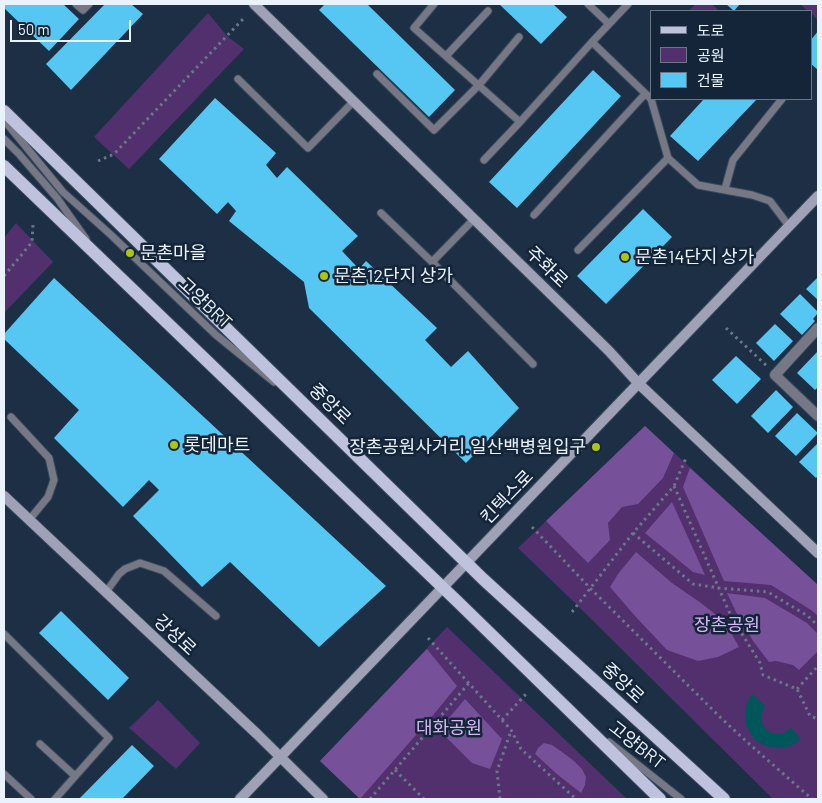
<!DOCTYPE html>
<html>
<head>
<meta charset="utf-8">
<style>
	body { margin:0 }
	#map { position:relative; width:822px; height:803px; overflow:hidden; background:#1d2f44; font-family:Barlow,"Noto Sans KR",sans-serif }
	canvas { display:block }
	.frame { position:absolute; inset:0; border:5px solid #e9f2fd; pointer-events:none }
	.legend { position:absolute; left:650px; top:10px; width:162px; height:90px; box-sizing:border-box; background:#142539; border:1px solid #697787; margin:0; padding:6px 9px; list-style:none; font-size:15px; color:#e9f2fd }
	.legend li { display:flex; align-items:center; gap:10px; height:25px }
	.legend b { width:25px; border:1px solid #697787 }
	.scale { position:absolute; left:10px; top:20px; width:121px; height:22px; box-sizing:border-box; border:2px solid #e9f2fd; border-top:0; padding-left:6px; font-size:15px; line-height:18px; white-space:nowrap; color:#e9f2fd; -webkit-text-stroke:4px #142539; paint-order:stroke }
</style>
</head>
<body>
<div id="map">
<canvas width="822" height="803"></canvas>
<div class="frame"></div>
<ul class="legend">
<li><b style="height:6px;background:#bec2dd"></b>도로</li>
<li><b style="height:14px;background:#52306e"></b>공원</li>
<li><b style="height:14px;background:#55c7f2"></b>건물</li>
</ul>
<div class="scale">50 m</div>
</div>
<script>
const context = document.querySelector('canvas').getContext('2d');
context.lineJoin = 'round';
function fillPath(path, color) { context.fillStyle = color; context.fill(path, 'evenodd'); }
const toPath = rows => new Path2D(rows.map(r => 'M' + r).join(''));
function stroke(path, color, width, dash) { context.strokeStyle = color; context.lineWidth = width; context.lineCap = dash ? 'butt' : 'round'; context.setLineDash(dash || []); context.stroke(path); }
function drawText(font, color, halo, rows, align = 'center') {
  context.font = font + ' Barlow,"Noto Sans KR",sans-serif'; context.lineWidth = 5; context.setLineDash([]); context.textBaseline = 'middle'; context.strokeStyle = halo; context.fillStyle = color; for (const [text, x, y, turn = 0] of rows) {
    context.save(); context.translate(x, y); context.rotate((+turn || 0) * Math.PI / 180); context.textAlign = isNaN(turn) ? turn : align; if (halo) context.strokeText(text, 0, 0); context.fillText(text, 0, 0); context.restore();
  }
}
const green = toPath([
	[696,4,712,4,719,11,688,11],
	[800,4,818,4,818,20,811,13,811,11,808,11],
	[208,13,227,36,244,49,129,169,94,137],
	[16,223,53,262,4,313,4,238],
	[645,426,818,585,818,799,773,799,577,605,518,548],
	[447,627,627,799,360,799,320,761],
	[158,700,200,743,176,769,129,728]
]);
const forest = toPath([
	[645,426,674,453,663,478,638,504,622,507,608,523,610,540,588,563,546,521],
	[690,468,818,585,818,616,811,610,771,585,724,581,683,487],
	[672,502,705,575,693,572,645,533],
	[636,552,672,583,701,603,725,622,739,647,718,657,698,661,667,650,635,616,610,587,618,574],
	[727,593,765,598,807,623,818,634,818,651,799,670,793,665,776,661,769,662,753,641,736,612],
	[427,649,457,686,429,720,360,799,320,761],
	[465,699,502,739,490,769,472,763,439,730],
	[544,743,552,745,562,752,574,761,582,769,586,777,585,785,581,793,558,775,535,754,538,748]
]);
const water = toPath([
	[752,694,765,706,761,716,763,726,767,730,772,733,782,734,791,728,801,739,791,746,781,748,770,747,759,743,751,735,746,725,745,714,747,703]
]);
const building = toPath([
	[4,4,63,4,79,19,49,51,4,8],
	[105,4,131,4,143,14,71,90,46,64],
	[325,4,367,4,455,90,429,117,319,10],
	[499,4,553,4,567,17,541,44],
	[726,4,740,4,734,11],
	[818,31,818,70,811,64,811,40],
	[593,70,621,96,517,208,489,182],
	[215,98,276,153,266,165,277,178,287,167,358,236,342,251,359,269,366,261,437,328,425,340,451,367,468,351,519,408,466,463,309,308,304,282,229,221,236,211,228,202,217,214,159,159],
	[704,99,757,99,698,161,670,136],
	[643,209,672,237,606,304,577,276],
	[818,277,818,300,806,289],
	[54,278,386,586,319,647,230,562,202,587,133,516,159,490,149,480,123,507,54,438,79,410,4,339,4,334],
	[800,294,818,312,818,313,813,319,815,321,802,335,780,314],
	[775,324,793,341,774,361,756,343],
	[817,352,818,353,818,387,815,390,797,373],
	[736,356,761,379,737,404,712,380],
	[776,390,793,407,768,433,751,416],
	[797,413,818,433,796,456,775,436],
	[818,443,818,476,816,478,799,462],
	[61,611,129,678,108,700,39,633],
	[132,745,154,766,122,799,79,799]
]);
const path = toPath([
	[98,161,114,154,244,18],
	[4,276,32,242,33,225],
	[726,328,768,367],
	[674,486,731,616,760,663,763,675,797,689,810,716,818,719],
	[532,527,590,588,721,718,747,742,812,799],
	[633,533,693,584,719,588,768,592,808,616,818,626],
	[572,612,633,533,674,486,686,458],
	[428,638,511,730,521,749,576,799],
	[797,689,818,666],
	[502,720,526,694],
	[395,770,424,799],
	[370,799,469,683],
	[500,799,497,771,511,731]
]);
const lane = toPath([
	[76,4,83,10,89,4],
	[434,4,414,28,520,122],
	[588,4,609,24],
	[592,42,651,99,668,158,698,185,752,195,770,201,789,226],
	[446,56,488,11],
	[377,74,434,130,479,85,519,37],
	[238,79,308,148,354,101],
	[4,120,63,192,110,234,216,335,274,382],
	[4,139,19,154,57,198,86,239],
	[484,160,520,122,592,42,628,4],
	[725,189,733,160,782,99],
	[381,213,432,262,533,364],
	[534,215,645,94],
	[578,250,668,158],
	[432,262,474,219],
	[11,417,49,458,54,480,48,497,29,520],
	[106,592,119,574,125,569,140,563,164,571,216,616],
	[4,634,109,738,55,799],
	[609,742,681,799],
	[40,744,75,776],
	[4,774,31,799]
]);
const street = toPath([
	[818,328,775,375,818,416]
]);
const secondary = toPath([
	[254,4,609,351,639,384,818,553],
	[4,496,257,734,323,799],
	[240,799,818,196]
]);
const primary = toPath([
	[4,111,483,579,724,799],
	[4,166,460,604,660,799]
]);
const markers = [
	[130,253,5,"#adc610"],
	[625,257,5,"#adc610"],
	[324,276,5,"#adc610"],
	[174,445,5,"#adc610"],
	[596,447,5,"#adc610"]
];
const poiNames = [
	["문촌마을",140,253],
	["문촌14단지 상가",635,257],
	["문촌12단지 상가",334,276],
	["롯데마트",184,445],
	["장촌공원사거리.일산백병원입구",586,447,"right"]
];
const streetNames = [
	["주화로",547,267,44],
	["고양BRT",205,303,43],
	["중앙로",330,404,44],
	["킨텍스로",507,497,-46],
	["강성로",175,635,43],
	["중앙로",623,683,43],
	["고양BRT",637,745,38]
];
const parkNames = [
	["장촌공원",727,625],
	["대화공원",449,728]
];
fillPath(green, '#52306e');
fillPath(forest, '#765098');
fillPath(water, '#00575b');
fillPath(building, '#55c7f2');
stroke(lane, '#3a4a5e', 9);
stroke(street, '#3a4a5e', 12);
stroke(secondary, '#3a4a5e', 12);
stroke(primary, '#3a4a5e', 14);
stroke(path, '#697889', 3, [2.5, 4]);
stroke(lane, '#767885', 7);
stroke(street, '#767885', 10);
stroke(secondary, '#9fa1b6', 10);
stroke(primary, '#bec2dd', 12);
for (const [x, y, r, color] of markers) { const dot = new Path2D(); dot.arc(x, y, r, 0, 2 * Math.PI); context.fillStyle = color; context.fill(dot); stroke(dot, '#142539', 2); }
drawText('18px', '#e9f2fd', '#142539', poiNames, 'left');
drawText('18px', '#e9f2fd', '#142539', streetNames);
drawText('18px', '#d4b6f2', '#142539', parkNames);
</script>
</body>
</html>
